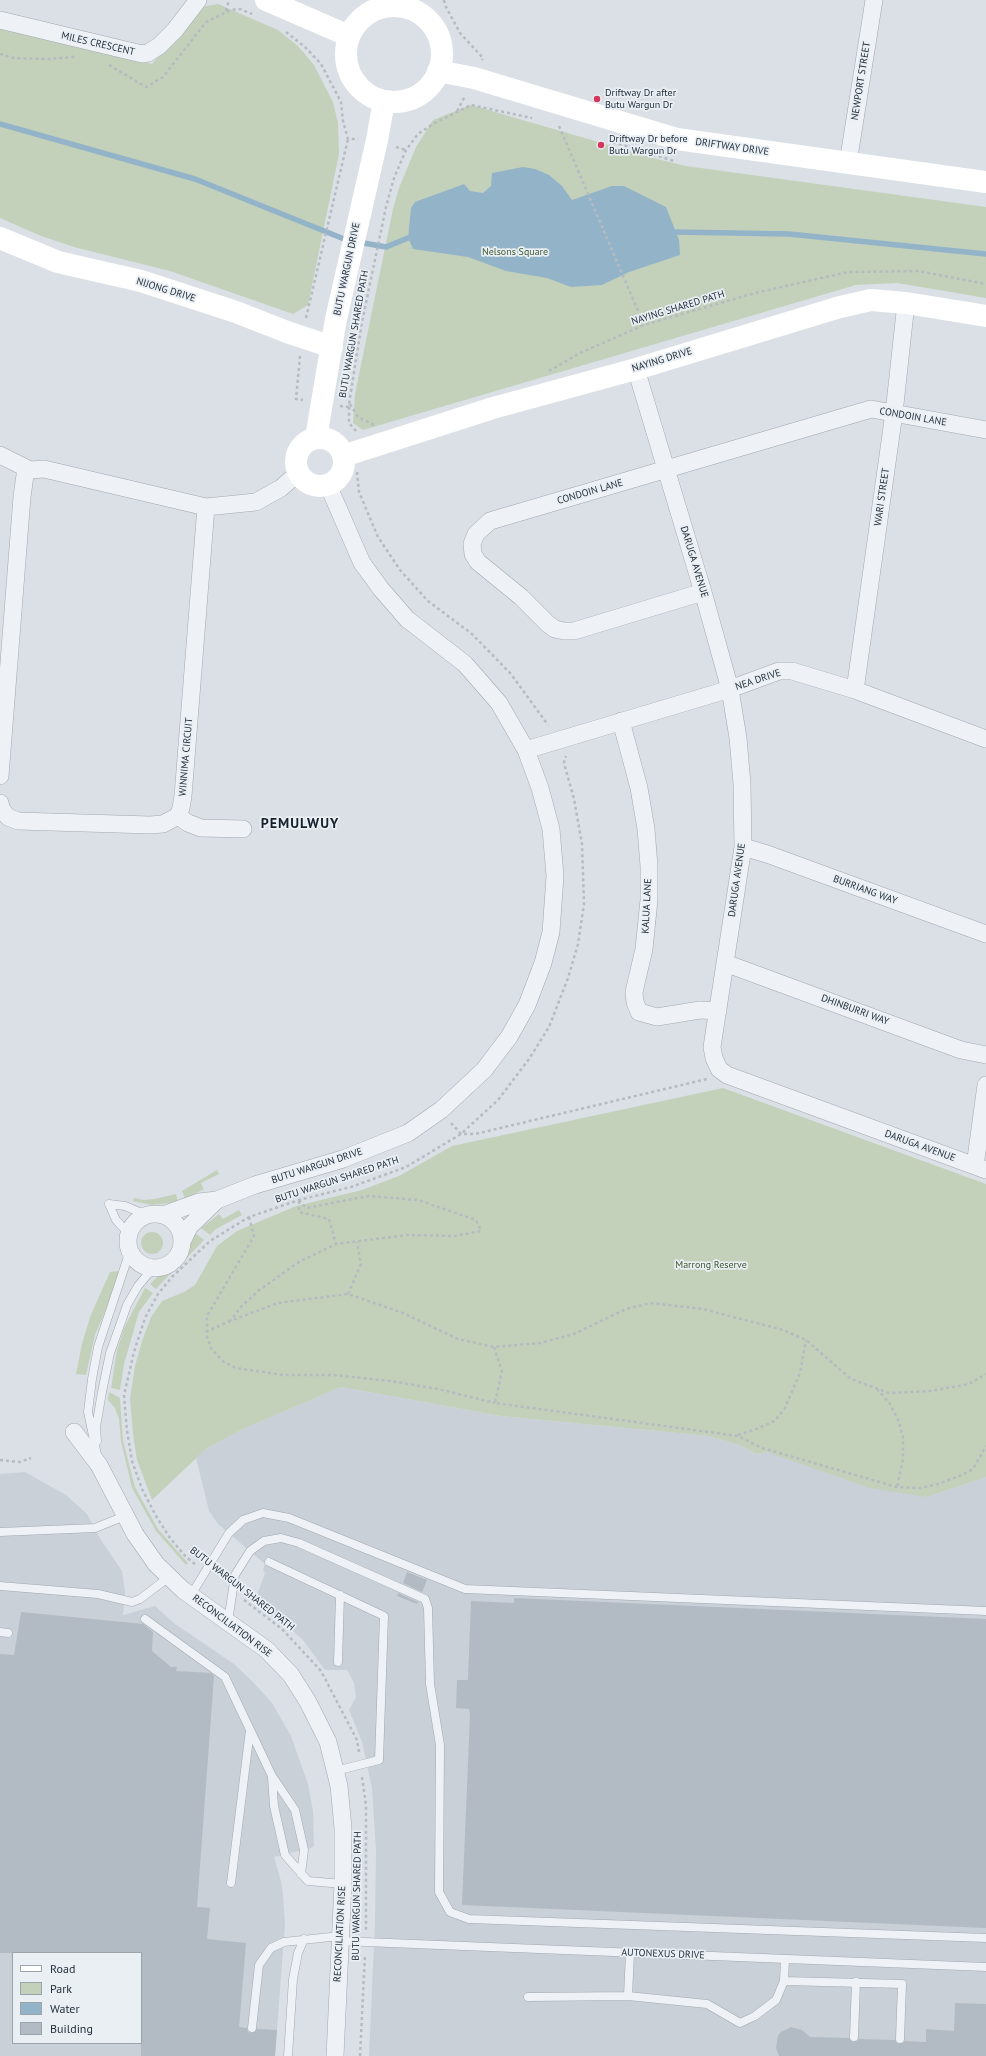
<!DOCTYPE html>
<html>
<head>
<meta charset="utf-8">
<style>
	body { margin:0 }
	#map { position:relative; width:986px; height:2056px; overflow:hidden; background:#dbe0e6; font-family:"PT Sans",sans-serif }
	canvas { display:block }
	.legend { position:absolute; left:12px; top:1952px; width:130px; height:92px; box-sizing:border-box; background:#eaeff4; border:1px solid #9ba3ab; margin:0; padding:5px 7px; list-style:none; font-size:12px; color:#24303d }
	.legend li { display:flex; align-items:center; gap:8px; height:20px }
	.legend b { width:20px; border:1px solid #9ba3ab }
</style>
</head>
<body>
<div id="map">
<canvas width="986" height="2056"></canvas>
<ul class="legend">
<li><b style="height:5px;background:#fff"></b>Road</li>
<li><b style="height:11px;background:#c3d1bb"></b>Park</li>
<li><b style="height:11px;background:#93b3c9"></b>Water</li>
<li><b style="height:11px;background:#b2bac3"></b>Building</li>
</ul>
</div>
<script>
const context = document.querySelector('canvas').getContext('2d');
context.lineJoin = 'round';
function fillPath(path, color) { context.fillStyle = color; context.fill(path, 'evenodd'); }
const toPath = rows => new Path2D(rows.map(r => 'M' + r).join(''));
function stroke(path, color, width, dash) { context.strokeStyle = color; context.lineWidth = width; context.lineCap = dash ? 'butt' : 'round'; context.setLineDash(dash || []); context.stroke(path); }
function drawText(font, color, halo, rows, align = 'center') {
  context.font = font + ' "PT Sans",sans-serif'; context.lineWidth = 3.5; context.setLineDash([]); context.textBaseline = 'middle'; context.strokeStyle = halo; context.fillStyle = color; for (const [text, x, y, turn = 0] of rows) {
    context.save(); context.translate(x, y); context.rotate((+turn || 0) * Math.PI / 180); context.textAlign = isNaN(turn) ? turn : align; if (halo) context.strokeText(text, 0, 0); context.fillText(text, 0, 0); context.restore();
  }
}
const built = toPath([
	[341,1387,501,1416,709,1436,742,1446,756,1454,767,1452,927,1497,986,1477,986,2056,369,2056,375,1923,376,1852,372,1788,362,1742,349,1710,356,1697,354,1683,347,1670,325,1670,303,1640,256,1598,265,1573,263,1570,265,1564,218,1524,209,1511,196,1458,206,1449,243,1429],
	[25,1472,66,1495,87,1514,101,1540,122,1571,125,1592,123,1615,155,1606,175,1624,234,1664,254,1683,272,1703,291,1736,308,1784,313,1811,314,1846,311,1848,274,1857,282,1885,285,1924,275,2056,0,2056,0,1474],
	[13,1953,141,1953,141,2043,13,2043]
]);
const green = toPath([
	[218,4,278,30,298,46,314,65,333,102,338,123,339,154,308,305,293,314,170,271,74,247,41,236,0,218,0,26,152,64,201,7],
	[471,105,657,159,686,166,986,207,986,298,897,283,856,285,363,430,353,423,355,394,393,209,399,188,416,147,433,120],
	[723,1088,986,1184,986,1477,927,1497,870,1488,767,1452,756,1454,742,1446,709,1436,501,1416,341,1387,243,1429,206,1449,152,1500,137,1460,133,1435,130,1398,135,1366,142,1341,151,1317,162,1301,184,1292,195,1285,217,1246,237,1231,296,1206,362,1190,399,1176,452,1146],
	[217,1170,219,1174,201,1183,204,1189,185,1199,182,1191],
	[176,1194,178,1202,152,1205,133,1201,134,1198,144,1200,154,1199],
	[239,1210,242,1215,216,1229,210,1235,201,1228,219,1214,223,1219],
	'141 1243a11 11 0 1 1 22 0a11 11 0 1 1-22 0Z',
	[195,1233,204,1240,182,1263,187,1248],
	[119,1271,114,1290,95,1335,86,1375,76,1374,82,1344,90,1317,110,1272],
	[172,1272,156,1289,150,1284,158,1276],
	[145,1288,153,1293,139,1312,124,1364,120,1390,111,1388,117,1350,125,1326],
	[109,1392,120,1398,123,1441,135,1487,158,1529,188,1563,186,1565,156,1531,132,1488,121,1441,119,1419,115,1408,108,1400]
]);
const water = toPath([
	[523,167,535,169,549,175,562,186,572,200,612,186,624,186,666,207,679,240,680,255,629,272,602,285,571,287,547,278,506,271,468,257,413,249,408,238,411,208,415,202,464,184,470,191,483,193,491,186,492,173]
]);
const stream = toPath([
	[0,124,195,179,349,241],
	[675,232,789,234,986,254],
	[358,242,386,247,408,238]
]);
const building = toPath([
	[407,1572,427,1580,422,1592,403,1583],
	[398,1593,418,1602,417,1604,397,1596],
	[514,1598,986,1619,986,1928,462,1905,470,1715,469,1709,456,1708,457,1680,468,1680,471,1601,514,1603],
	[21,1612,143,1624,153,1632,152,1651,171,1667,177,1667,176,1671,211,1673,214,1676,197,1907,210,1908,207,1939,246,1943,239,2027,247,2028,248,2032,252,2033,257,2029,277,2030,275,2056,141,2056,141,1953,0,1953,0,1654,14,1655],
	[955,2003,986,2004,986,2056,779,2056,776,2048,778,2036,781,2032,791,2027,802,2030,810,2037,849,2038,853,2042,859,2039,895,2040,899,2044,905,2041,926,2042,926,2029,954,2031]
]);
const path = toPath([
	[444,0,445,5,460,33,483,58,482,60],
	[226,11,229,0],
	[286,32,305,47,321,64,341,102,343,121,348,139,358,139],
	[0,54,13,58,47,59,75,57],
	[109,65,146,87,163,77,206,22,231,10,240,9,252,14],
	[457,111,465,96],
	[559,126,644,325],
	[613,142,674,161],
	[396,147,406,150],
	[306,318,348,139],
	[300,356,296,399,303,400],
	[549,371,580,353,644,325,755,293,848,272,918,271,986,284],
	[350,404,358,417,374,425],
	[340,406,349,407],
	[356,431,349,423,349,404,362,322,386,207,394,178,406,150,418,134,433,124,471,105,532,118],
	[357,472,359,492,378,537,400,570,428,601,472,634,511,674,548,725],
	[451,1123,461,1134,475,1134,707,1079],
	[299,1200,306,1208,368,1196,418,1200,476,1220,481,1231,455,1236,407,1235,336,1244,299,1262,258,1291,241,1307,230,1321,278,1303,348,1294,403,1313,458,1339,494,1347,540,1343,574,1334,626,1309,651,1303,703,1309,783,1330,806,1340,851,1379,889,1393,930,1391,969,1384,986,1374],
	[299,1201,299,1212,329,1219,336,1244],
	[249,1217,254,1236,207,1316,207,1337,212,1350,224,1362,236,1368,283,1375,334,1375,390,1381,438,1389,495,1403],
	[348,1294,361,1264,357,1242],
	[206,1332,230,1321],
	[494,1347,502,1371,495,1403,738,1436,762,1448,897,1487,920,1488,938,1484,962,1475,973,1469,986,1446],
	[877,1389,890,1404,899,1422,903,1438,903,1459,897,1487],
	[738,1435,759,1428,774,1421,784,1410,800,1373,806,1340],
	[0,1460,20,1462,31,1458],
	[195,1564,186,1557,170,1538,156,1516,142,1489,132,1461,127,1431,124,1395,134,1352,145,1318,158,1294,172,1277,210,1241,249,1217,299,1200,351,1187,406,1167,461,1134,498,1100,529,1059,549,1027,568,978,578,944,584,904,582,844,574,799,564,763,566,756],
	[244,1600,282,1629,321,1671,357,1740,359,1752],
	[362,1777,366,1805,366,1930],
	[360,2056,365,1955]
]);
const lane = toPath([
	[109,1204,125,1206,146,1215],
	[109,1204,116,1220,129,1234],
	[97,1441,96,1427,102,1392,110,1353,119,1328,127,1305,138,1286,148,1274,159,1267],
	[97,1455,88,1412,92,1379,98,1347,130,1251],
	[0,1532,95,1528,125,1516],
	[269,1562,384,1616,379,1760,335,1771],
	[0,1586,98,1594,132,1602,140,1599,169,1577],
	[191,1595,229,1533,243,1520,263,1513,289,1518,465,1589,986,1611],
	[145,1619,225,1677,272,1776,295,1810,304,1850,301,1874],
	[228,1622,235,1575,250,1551,264,1541,281,1538,299,1543,425,1599,428,1608,430,1684,440,1745,439,1892,450,1912,469,1919,986,1938],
	[0,1632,8,1633],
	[338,1662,340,1595],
	[272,1777,274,1806,285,1855,308,1881,343,1884],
	[231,1883,250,1730],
	[340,1941,986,1967],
	[784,1981,902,1984,900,2039],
	[628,1996,630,1953],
	[528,1997,628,1996,707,2004,740,2023,755,2016,776,2000,784,1981,785,1959],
	[252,2028,259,1965,271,1948,284,1942,340,1936],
	[854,2037,856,1982],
	[288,2056,293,1979,298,1953,304,1939]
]);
const street = toPath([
	[0,20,142,54,148,53,159,46,175,30,198,0],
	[848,163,874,0],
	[636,369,703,592,730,689,738,738,742,784,743,847,712,1047,714,1058,719,1069,727,1075,986,1170],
	[0,455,30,470],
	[703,592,574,631,564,631,555,629,548,624,521,597,478,562,473,554,472,544,476,534,490,521,871,409,986,430],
	[855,690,894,413,906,303],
	[621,721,639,788,646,829,649,866,649,900,644,949,634,992,635,1002,639,1012,657,1017,700,1010,718,1011],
	[526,750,730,689,779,671,792,671,855,690,986,739],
	[0,776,22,497,25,475,30,470,44,469,206,507,256,502,281,488,298,473],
	[0,803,2,810,8,817,18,821,150,825,163,824,178,816,181,808,183,796,206,507],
	[178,816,188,823,201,828,243,829],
	[743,847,767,854,986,934],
	[725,963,961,1050,986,1055],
	[975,1166,986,1085],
	'128 1241a27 27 0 1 1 54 0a27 27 0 1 1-54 0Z',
	[163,1215,199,1202,217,1200,255,1185,343,1159,408,1133,441,1110,484,1070,509,1037,527,1005,543,963,551,932,555,876,551,829,540,788,526,750,499,703,465,664,407,619,381,589,362,563,328,485],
	[182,1242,189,1227,217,1200],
	[74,1432,99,1465,135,1534,156,1564,183,1590,267,1650,291,1675,308,1702,328,1742,339,1786,343,1828,343,1884,335,2056]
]);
const secondary = toPath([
	[266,0,349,36],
	'346 54a48 48 0 1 1 96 0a48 48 0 1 1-96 0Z',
	[438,71,474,78,677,139,986,182],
	[0,238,58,262,141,281,236,312,287,332,332,347],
	[316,438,336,319,377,140,384,101],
	'296 462a24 24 0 1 1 48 0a24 24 0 1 1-48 0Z',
	[343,456,493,408,636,369,840,307,871,300,906,303,986,316]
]);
const markers = [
	[597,99,4,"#d4375e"],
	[601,145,4,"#d4375e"]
];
const streetNames = [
	["MILES CRESCENT",98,44,13],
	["NEWPORT STREET",861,81,-81],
	["DRIFTWAY DRIVE",732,147,8],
	["BUTU WARGUN DRIVE",347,269,-78],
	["NIJONG DRIVE",166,290,17],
	["NAYING SHARED PATH",678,308,-17],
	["BUTU WARGUN SHARED PATH",354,334,-80],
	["NAYING DRIVE",662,360,-17],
	["CONDOIN LANE",913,417,10],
	["CONDOIN LANE",590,492,-16],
	["WARI STREET",882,497,-82],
	["DARUGA AVENUE",694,562,73],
	["NEA DRIVE",758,680,-18],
	["WINNIMA CIRCUIT",186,757,-85],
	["DARUGA AVENUE",737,880,-82],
	["BURRIANG WAY",865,890,20],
	["KALUA LANE",647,906,-87],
	["DHINBURRI WAY",855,1010,20],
	["DARUGA AVENUE",920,1146,20],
	["BUTU WARGUN DRIVE",317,1166,-18],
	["BUTU WARGUN SHARED PATH",337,1180,-18],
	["BUTU WARGUN SHARED PATH",242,1589,38],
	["RECONCILIATION RISE",232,1626,37],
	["BUTU WARGUN SHARED PATH",357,1896,-89],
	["RECONCILIATION RISE",340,1934,-87],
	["AUTONEXUS DRIVE",663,1954,2]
];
const poiNames = [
	["Driftway Dr after",605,93],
	["Butu Wargun Dr",605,105],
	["Driftway Dr before",609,139],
	["Butu Wargun Dr",609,151]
];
const parkNames = [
	["Nelsons Square",515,252],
	["Marrong Reserve",711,1265]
];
const districtNames = [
	["PEMULWUY",300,824]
];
fillPath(built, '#c9d0d8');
fillPath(green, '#c3d1bb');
fillPath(water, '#93b3c9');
stroke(stream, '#93b3c9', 5.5);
fillPath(building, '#b2bac3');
stroke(lane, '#a0a8b0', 9);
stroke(street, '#a0a8b0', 18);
stroke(path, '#b5bbc1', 2.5, [3, 3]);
stroke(lane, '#eef1f5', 8);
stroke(street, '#eef1f5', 17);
stroke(secondary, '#fff', 22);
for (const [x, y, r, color] of markers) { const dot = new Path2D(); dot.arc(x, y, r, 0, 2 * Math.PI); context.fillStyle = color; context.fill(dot); stroke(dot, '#eaeff4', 1.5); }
drawText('10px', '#24303d', '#eaeff4', streetNames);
drawText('10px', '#24303d', '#eaeff4', poiNames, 'left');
drawText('10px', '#3d5931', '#eaeff4', parkNames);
context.letterSpacing = '1px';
drawText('bold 14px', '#17212d', '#eaeff4', districtNames);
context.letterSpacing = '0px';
</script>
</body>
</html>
